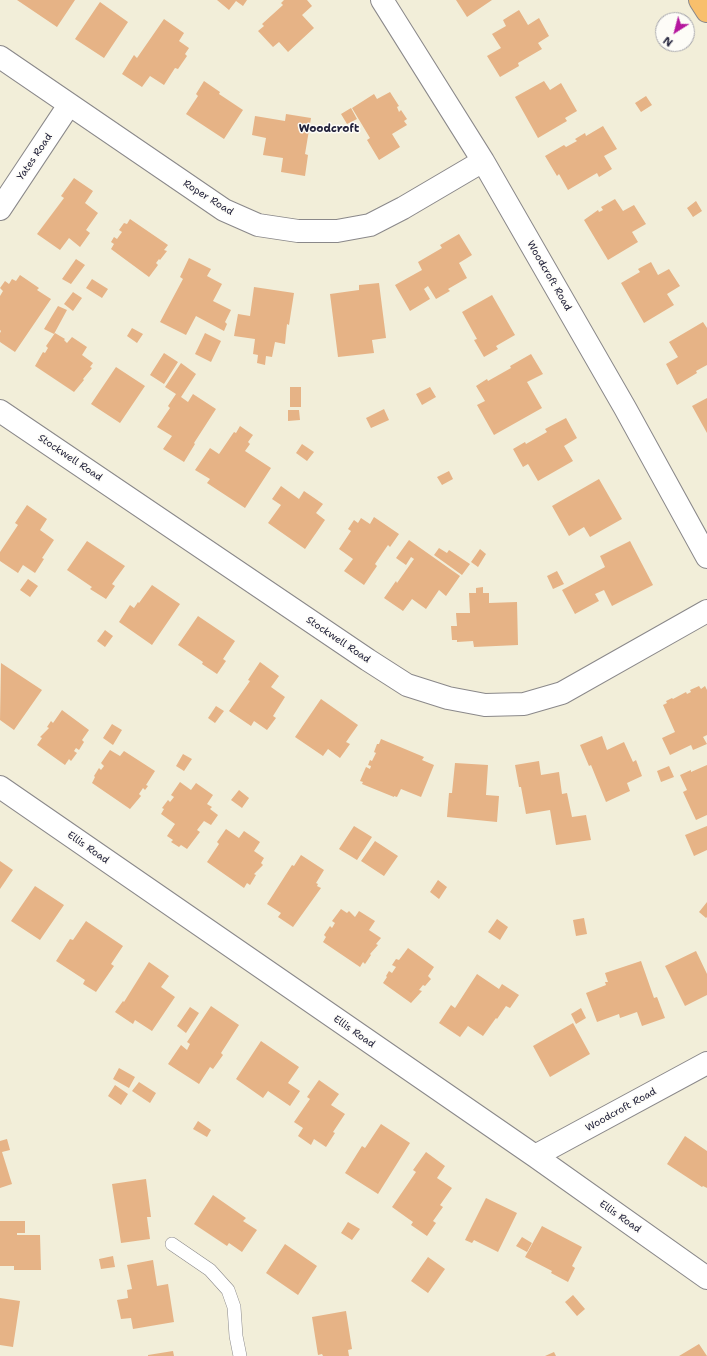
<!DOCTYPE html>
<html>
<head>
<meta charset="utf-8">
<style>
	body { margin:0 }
	#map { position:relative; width:707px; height:1356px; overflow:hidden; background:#f2eed9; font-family:"Shantell Sans",sans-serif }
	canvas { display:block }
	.north { position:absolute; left:655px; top:12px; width:40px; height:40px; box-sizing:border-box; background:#fdfcf7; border:1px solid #a5a5ac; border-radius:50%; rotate:216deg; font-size:11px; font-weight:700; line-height:16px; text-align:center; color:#22223b }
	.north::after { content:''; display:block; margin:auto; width:14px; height:18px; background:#b5179e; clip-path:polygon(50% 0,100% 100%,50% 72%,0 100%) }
</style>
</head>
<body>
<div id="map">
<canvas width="707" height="1356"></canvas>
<div class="north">N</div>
</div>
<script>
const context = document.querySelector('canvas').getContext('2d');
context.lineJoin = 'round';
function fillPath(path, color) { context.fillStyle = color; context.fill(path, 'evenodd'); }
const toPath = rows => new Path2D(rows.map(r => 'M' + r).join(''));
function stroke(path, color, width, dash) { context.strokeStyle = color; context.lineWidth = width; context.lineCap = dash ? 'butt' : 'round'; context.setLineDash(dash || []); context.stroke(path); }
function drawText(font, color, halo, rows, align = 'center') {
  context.font = font + ' "Shantell Sans",sans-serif'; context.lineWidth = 3; context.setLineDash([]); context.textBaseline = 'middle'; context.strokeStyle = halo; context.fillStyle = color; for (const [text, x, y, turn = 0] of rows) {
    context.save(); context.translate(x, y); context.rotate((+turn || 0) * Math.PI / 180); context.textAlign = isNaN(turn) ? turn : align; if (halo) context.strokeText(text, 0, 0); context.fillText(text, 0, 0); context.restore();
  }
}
const building = toPath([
	[17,0,75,0,57,27],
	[217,0,247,0,243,6,236,1,229,10],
	[284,0,307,0,312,6,302,15,314,28,288,52,279,42,273,47,258,31,264,26,262,24,283,5,281,3],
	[456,0,492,0,467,17],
	[100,2,128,22,104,58,75,39],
	[519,10,528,25,539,18,549,36,538,43,542,49,518,63,519,66,500,77,487,56,501,48,492,34,506,26,503,20],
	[164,19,184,33,179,41,189,48,185,54,187,56,178,69,175,68,164,85,150,76,142,87,122,74,134,55,137,58],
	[204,81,220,92,219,94,243,110,224,139,186,114,198,96,196,94],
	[544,81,550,90,561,83,577,111,565,118,567,121,538,138,515,97],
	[390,92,399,106,397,107,399,112,401,110,407,119,404,121,407,125,392,134,400,147,379,160,367,140,370,138,352,108,374,94,377,99],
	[646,96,652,105,641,112,635,103],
	[351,108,357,119,347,124,341,114],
	[286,114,311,118,305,154,308,155,305,176,281,172,283,158,263,155,266,138,252,135,255,116,285,121],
	[603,126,617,149,604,156,612,169,599,177,597,173,568,190,559,174,557,176,545,156,564,145,566,147,577,141,575,139,585,133,586,136],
	[74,178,93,191,85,203,98,213,86,230,90,233,80,247,69,238,60,250,37,234,64,198,61,196],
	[615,199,623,211,634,205,646,224,632,232,638,242,608,260,584,220,598,210,599,212,603,210,601,207],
	[696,201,702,211,693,217,687,208],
	[130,219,168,245,164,250,167,251,160,260,159,259,156,263,158,265,149,277,111,249,114,244,111,242,114,237,117,239,122,232,119,230,124,223,127,224],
	[459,234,472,255,459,263,467,278,448,289,450,291,436,299,428,286,424,289,430,299,410,311,395,285,422,270,418,262,442,248,440,245],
	[189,258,211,269,207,276,222,284,213,301,231,310,225,322,227,324,224,331,196,316,186,335,160,322,183,279,180,277],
	[76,259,85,265,71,284,62,279],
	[651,262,658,275,669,269,680,286,667,294,674,305,644,323,621,283,640,272,638,269],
	[20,275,39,288,37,290,51,299,15,352,0,342,0,333,1,331,0,330,0,296,3,291,0,288,5,281,9,284,12,279,16,281],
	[92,279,108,289,102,298,86,288],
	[379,283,386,338,372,340,374,353,338,357,330,294,359,290,359,285],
	[254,287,294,293,289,325,287,324,285,344,275,342,272,357,266,356,265,365,257,363,258,355,253,354,255,339,234,336,238,314,250,316],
	[73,292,82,298,73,311,64,304],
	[492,295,515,335,496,346,498,349,484,357,474,340,477,339,462,312],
	[58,306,67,310,54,334,44,329],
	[703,322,707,328,707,365,696,371,697,373,677,385,666,364,678,357,669,342],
	[132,328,143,334,137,343,127,336],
	[55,333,65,339,64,340,67,343,72,337,87,347,82,355,93,363,90,367,92,368,83,379,84,380,74,392,35,366,43,352,45,353,48,348,46,346],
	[205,333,221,341,211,362,195,354],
	[164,353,178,362,164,384,150,375],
	[531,354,543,374,527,382,542,408,494,435,477,405,485,401,476,386,487,379,488,381,511,368,510,366],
	[181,363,196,374,181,397,188,402,193,394,216,409,194,443,195,444,184,462,163,449,172,436,157,427,170,408,168,406,176,394,165,387],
	[116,367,145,386,120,423,91,404],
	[290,387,301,387,301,407,290,407],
	[430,387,436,397,422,405,416,394],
	[707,398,707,433,692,406],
	[384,409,389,420,371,428,366,418],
	[288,410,299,410,300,420,288,421],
	[566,418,577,438,564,446,573,461,538,481,528,464,523,467,513,449,525,442,526,444,547,432,545,429],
	[240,426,253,435,248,442,250,444,245,451,271,468,245,508,207,483,210,479,195,470,210,448,219,454,234,432,236,433],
	[302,444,314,452,307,461,296,453],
	[449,471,453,479,442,485,437,477],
	[599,479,622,519,590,537,584,527,569,536,552,506],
	[281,486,299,499,304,491,323,504,316,513,325,520,305,549,268,523,281,505,272,499],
	[27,505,47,519,40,530,54,540,42,558,44,559,35,573,23,565,18,573,0,561,0,552,18,525,15,523],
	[374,517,399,534,390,547,388,545,375,564,377,566,364,585,344,571,353,559,339,549,351,531,348,529,354,520,358,523,361,518,370,524],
	[409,540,460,576,446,596,439,590,426,609,412,599,403,611,384,598,396,581,397,583,414,559,411,557,406,565,396,558],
	[87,541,125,566,112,584,115,586,106,599,90,589,92,587,67,570],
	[630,541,653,585,612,606,604,590,595,594,599,601,575,614,562,590,605,567,600,556],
	[439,548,447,553,449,550,470,564,462,575,434,555],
	[480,549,486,554,478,567,471,562],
	[557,571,564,584,553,589,547,576],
	[28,579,38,586,30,597,20,590],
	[152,585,180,604,152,645,119,622,130,605,134,608,138,602,139,603],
	[483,587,483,593,489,593,489,603,517,602,518,645,474,647,473,641,457,642,457,640,452,640,451,626,457,626,456,613,470,613,469,593,476,593,476,588],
	[198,616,235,641,223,659,226,661,217,674,202,664,203,662,178,645],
	[105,630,113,636,105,647,97,641],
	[260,662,279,676,271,687,285,697,273,716,276,718,267,730,254,721,251,726,229,711,250,681,248,680],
	[1,663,42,690,14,730,0,720],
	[699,686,701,689,705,686,707,690,707,735,703,737,707,744,693,750,691,745,670,755,662,738,675,732,663,705,667,703,666,701,672,698,673,699,686,692,687,694,691,692,690,690],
	[321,699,358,725,346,742,350,744,340,758,328,749,323,756,295,737],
	[216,706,224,711,215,723,208,718],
	[62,710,89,730,82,740,84,742,79,750,76,748,74,751,77,753,71,761,69,759,65,765,37,745,42,738,40,737,49,728,47,727,51,721,53,723],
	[112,724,122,730,113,745,103,738],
	[602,736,607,750,624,742,633,762,636,760,642,776,627,783,630,791,606,802,591,765,589,766,580,745],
	[381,739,424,757,422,760,434,765,421,797,401,789,397,797,394,796,394,797,362,784,363,782,360,781,366,767,370,769,371,766,368,765,370,760,372,761,376,753,374,752,377,744,379,744],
	[110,750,120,756,124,751,155,771,146,785,148,786,145,790,143,788,139,794,141,796,130,809,92,783,95,777,94,776,99,768,101,770,104,766,101,763],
	[183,754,192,759,184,771,176,766],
	[539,761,541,775,559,772,562,794,567,793,572,817,586,815,591,840,556,845,550,810,526,814,521,787,519,787,515,765],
	[455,763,488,765,486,795,499,796,497,822,447,817,449,793,452,793],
	[707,765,707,815,696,820,683,792,687,790,680,775,691,770,691,772],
	[669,766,674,777,661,782,657,771],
	[180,782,191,790,196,783,213,795,207,804,212,807,210,809,218,815,211,825,204,821,197,830,200,832,187,849,181,845,179,847,171,842,173,840,167,836,175,824,161,814,164,809,162,808,168,800,170,802,174,797,171,795],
	[239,790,249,798,242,808,231,800],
	[354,826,372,837,357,860,339,849],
	[707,826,707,850,694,856,685,835],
	[226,829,239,838,244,831,260,842,254,851,264,858,261,863,263,865,254,874,256,875,250,885,247,883,244,888,207,862,219,844,217,842],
	[375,841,398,856,384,876,361,861],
	[301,855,324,870,316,883,318,884,317,886,321,888,293,927,278,917,281,913,267,904,292,865,294,866],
	[0,861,13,870,0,889],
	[438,880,447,887,439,899,430,892],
	[35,886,64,905,40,940,11,921],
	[707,902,707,917,706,918,699,912],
	[341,909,347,913,349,911,355,917,359,911,375,921,369,930,381,938,376,944,378,945,370,954,371,955,365,964,363,962,360,967,323,942,326,937,324,935,330,926,332,928,335,923,332,921],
	[584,918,587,934,576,936,573,920],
	[497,919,508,927,500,940,488,932],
	[86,921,123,946,111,964,114,966,96,992,83,984,85,980,56,961,70,939,73,940],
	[408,948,434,967,428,976,431,979,425,986,423,985,419,990,422,991,411,1003,383,983,387,977,386,976,389,971,392,973,396,967,392,965,396,959,399,960],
	[696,951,707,974,707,995,685,1006,665,966],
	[641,961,654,998,657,997,665,1018,642,1026,637,1012,620,1018,619,1014,597,1022,586,993,606,985,605,982,608,982,605,973],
	[149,962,169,976,161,987,175,997,152,1031,135,1020,133,1024,115,1012,123,1001,124,1002],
	[477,974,499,989,502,984,519,995,510,1008,506,1006,497,1019,496,1018,483,1036,468,1026,460,1037,439,1023,451,1005,455,1008],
	[211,1006,239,1025,221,1053,223,1055,213,1069,210,1067,199,1084,168,1064,181,1045,187,1050,190,1044,187,1042],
	[190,1007,199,1013,186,1033,177,1026],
	[581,1008,586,1018,576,1024,571,1014],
	[573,1023,590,1054,550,1077,533,1046],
	[261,1041,299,1067,288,1083,300,1091,290,1106,268,1091,263,1098,236,1079],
	[119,1068,135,1077,129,1088,113,1079],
	[319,1080,339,1094,331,1105,345,1114,333,1132,335,1133,326,1147,314,1139,311,1145,298,1136,303,1128,294,1122,310,1099,307,1097],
	[139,1082,156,1093,150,1103,132,1091],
	[115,1085,128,1094,121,1105,108,1096],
	[198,1121,211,1130,207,1137,193,1129],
	[381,1124,410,1143,378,1194,345,1173,362,1146,365,1148],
	[685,1136,707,1151,707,1188,703,1186,702,1187,667,1164],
	[7,1139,10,1150,2,1152,12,1184,0,1188,0,1141],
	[426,1152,445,1166,437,1178,452,1188,440,1205,443,1207,433,1221,436,1223,427,1236,411,1225,413,1222,392,1207,416,1172,413,1170],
	[146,1179,151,1217,147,1217,150,1239,121,1243,112,1184],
	[213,1195,246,1218,243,1221,257,1230,242,1252,229,1243,227,1246,194,1224],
	[486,1198,517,1213,498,1252,474,1240,472,1243,465,1240],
	[0,1221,25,1221,25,1233,17,1233,17,1235,40,1235,41,1270,14,1270,14,1266,0,1266],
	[348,1222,360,1229,352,1240,341,1233],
	[542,1226,582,1247,572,1266,575,1268,568,1282,551,1273,552,1271,525,1257],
	[522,1237,532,1243,527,1252,516,1246],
	[285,1244,317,1266,298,1295,266,1273],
	[113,1256,115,1267,101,1269,99,1259],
	[428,1257,445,1269,428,1293,411,1281],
	[153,1260,157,1286,168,1284,174,1322,133,1329,131,1318,121,1319,117,1300,128,1298,127,1290,132,1289,127,1265],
	[573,1295,585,1309,577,1316,565,1302],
	[0,1298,20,1301,13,1347,0,1345],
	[346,1311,352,1349,348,1350,349,1356,323,1356,322,1354,318,1355,312,1317],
	[699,1344,707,1356,679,1356],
	[173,1351,174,1356,148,1356,148,1355],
	[554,1352,556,1356,545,1356]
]);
const lane = toPath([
	[172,1244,210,1270,228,1290,234,1307,236,1336,240,1356]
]);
const street = toPath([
	[382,0,483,161,625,408,707,557],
	[0,57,224,210,258,225,298,231,337,231,370,225,403,208,483,161],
	[0,209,69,105],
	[0,411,368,660,407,685,448,698,485,705,524,704,562,693,707,611],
	[0,787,535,1156,707,1278],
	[535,1156,707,1063]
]);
const highway = toPath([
	[700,0,707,11]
]);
const streetNames = [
	["Yates Road",35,157,-56],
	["Roper Road",208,198,32],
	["Woodcroft Road",549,276,60],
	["Stockwell Road",70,458,34],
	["Stockwell Road",338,640,34],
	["Ellis Road",88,848,35],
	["Ellis Road",354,1032,35],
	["Woodcroft Road",621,1110,-29],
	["Ellis Road",620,1217,35]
];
const neighbourhoodNames = [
	["Woodcroft",329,129]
];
fillPath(building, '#e6b386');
stroke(lane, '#8a888a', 14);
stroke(street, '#8a888a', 24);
stroke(highway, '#8a888a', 24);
stroke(lane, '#fff', 13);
stroke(street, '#fff', 22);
stroke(highway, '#f8bf6c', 22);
drawText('10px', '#22223b', '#fdfcf7', streetNames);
drawText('bold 11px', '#22223b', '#fdfcf7', neighbourhoodNames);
</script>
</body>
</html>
